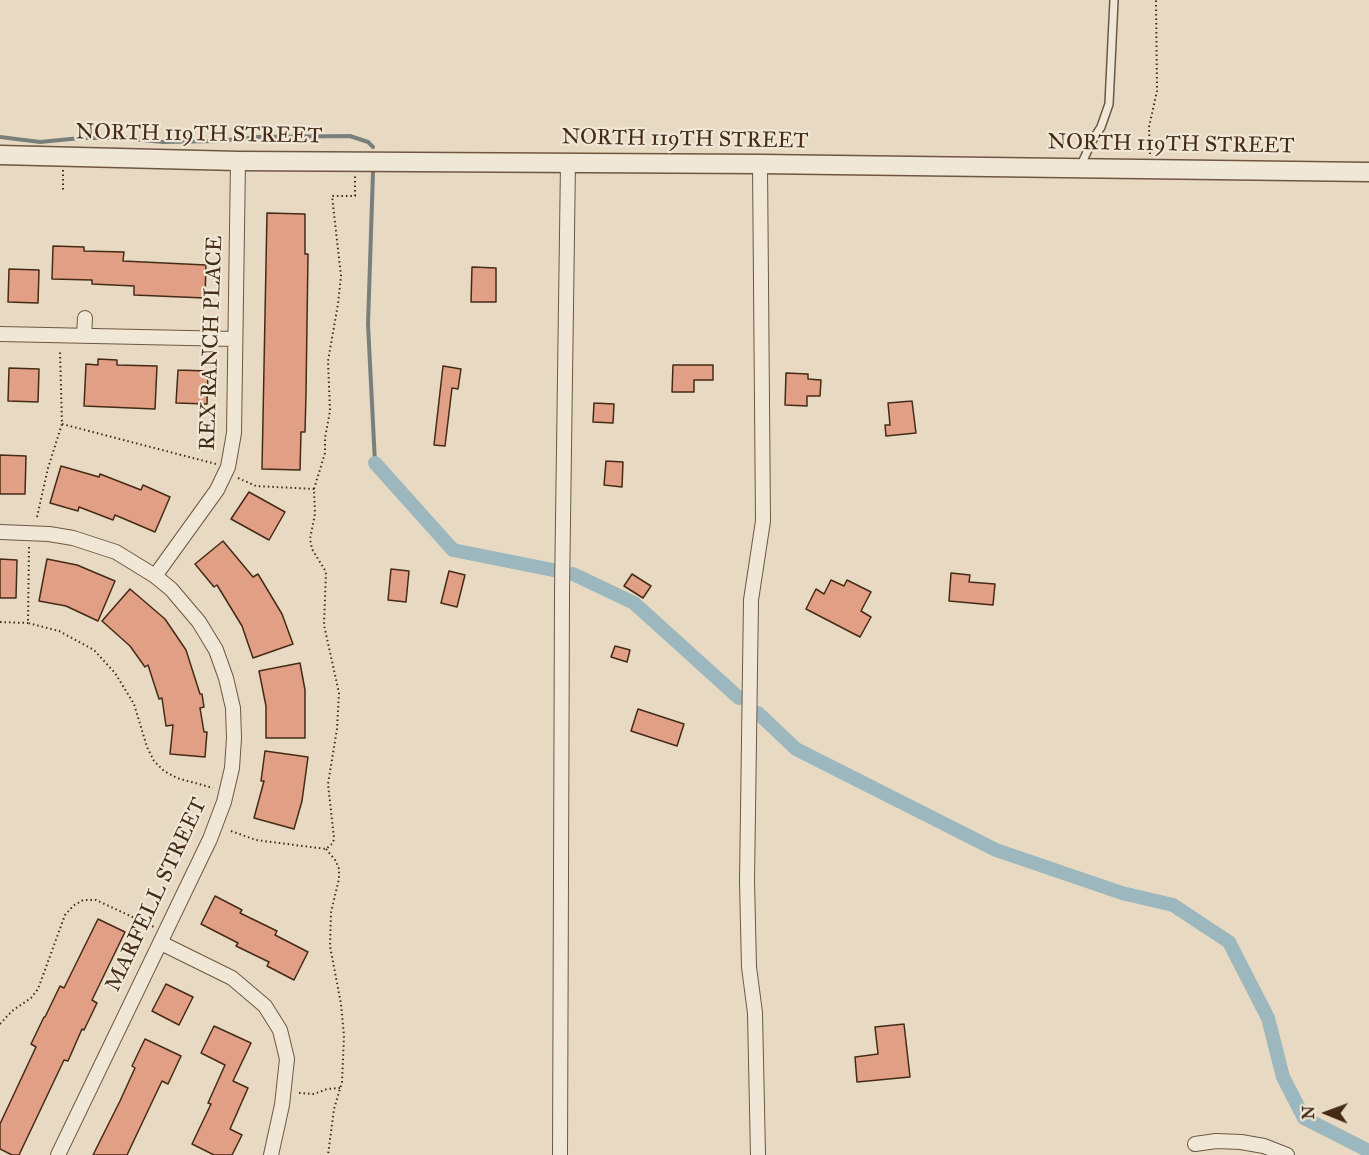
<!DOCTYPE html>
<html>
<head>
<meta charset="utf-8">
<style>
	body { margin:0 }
	#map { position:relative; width:1369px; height:1155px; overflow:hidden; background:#e8dac2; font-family:"IM FELL Great Primer",serif }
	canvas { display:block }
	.north { position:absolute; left:1297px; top:1083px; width:60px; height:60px; -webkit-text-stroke:4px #f0e7d7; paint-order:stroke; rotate:271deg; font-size:16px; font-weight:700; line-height:24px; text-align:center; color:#452b16 }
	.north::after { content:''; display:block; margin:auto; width:21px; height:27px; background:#452b16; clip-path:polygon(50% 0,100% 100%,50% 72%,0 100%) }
</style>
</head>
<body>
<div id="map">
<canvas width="1369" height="1155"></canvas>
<div class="north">N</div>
</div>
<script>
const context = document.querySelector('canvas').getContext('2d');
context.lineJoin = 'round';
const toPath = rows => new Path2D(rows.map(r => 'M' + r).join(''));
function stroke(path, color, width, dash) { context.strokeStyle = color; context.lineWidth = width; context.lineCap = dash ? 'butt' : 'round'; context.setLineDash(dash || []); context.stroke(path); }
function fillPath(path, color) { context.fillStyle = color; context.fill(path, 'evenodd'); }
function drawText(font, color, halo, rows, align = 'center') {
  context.font = font + ' "IM FELL Great Primer",serif'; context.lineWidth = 4.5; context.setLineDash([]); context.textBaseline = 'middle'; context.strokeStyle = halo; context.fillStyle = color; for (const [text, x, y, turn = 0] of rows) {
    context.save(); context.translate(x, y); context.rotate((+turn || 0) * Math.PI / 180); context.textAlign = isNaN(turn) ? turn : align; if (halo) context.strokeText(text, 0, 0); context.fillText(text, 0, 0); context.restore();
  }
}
const stream = toPath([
	[0,137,40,142,81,138,123,138,163,142,218,141,257,137,350,136,368,142,373,147],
	[373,172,368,324,375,463]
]);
const canal = toPath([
	[375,463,453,550,553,570],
	[573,574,634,603,739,698],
	[758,713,796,749,996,850,1122,893,1173,905,1229,942,1268,1018,1283,1077,1304,1118,1369,1151]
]);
const building = toPath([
	[267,213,305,214,305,254,308,254,306,394,305,432,301,432,300,470,262,469,267,213],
	[53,246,84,247,84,251,124,252,123,261,206,265,205,298,134,295,134,286,92,284,92,280,52,279,53,246],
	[472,267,496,268,496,302,471,302,472,267],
	[9,269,39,270,38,303,8,302,9,269],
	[98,359,117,360,117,365,157,366,155,409,84,406,86,364,98,365,98,359],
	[673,365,713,365,713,380,694,380,694,392,672,392,673,365],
	[443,366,461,369,458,389,452,388,445,446,434,445,443,366],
	[9,368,39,369,38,402,8,401,9,368],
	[178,370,208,371,207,404,176,403,178,370],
	[786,373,808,374,808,379,821,380,820,396,807,396,807,406,785,405,786,373],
	[912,401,916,433,886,436,885,425,890,425,888,403,912,401],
	[594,403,614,404,613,423,593,422,594,403],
	[0,455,26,456,25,494,0,494,0,455],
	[606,461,623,462,622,487,604,485,606,461],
	[61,466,99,477,100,474,141,490,143,485,170,497,155,532,115,515,113,520,79,507,78,511,50,503,61,466],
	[249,492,285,512,269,540,231,519,249,492],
	[223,541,253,577,258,574,282,614,293,644,253,658,242,626,217,585,214,587,195,564,223,541],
	[0,559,17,560,16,598,0,598,0,559],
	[47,559,77,565,115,581,98,621,66,606,39,601,47,559],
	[391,569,409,571,406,602,388,600,391,569],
	[449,571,465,575,457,607,441,603,449,571],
	[951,573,970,575,969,582,995,584,993,605,949,601,951,573],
	[632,574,651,586,643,598,624,586,632,574],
	[831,580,844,586,847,580,871,592,861,611,871,617,860,637,806,609,816,589,824,594,831,580],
	[130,589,165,619,186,650,200,694,202,694,204,707,200,708,204,732,207,732,205,757,170,754,173,725,166,726,162,698,159,699,148,665,145,667,130,646,102,621,130,589],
	[615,646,630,650,627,662,611,657,615,646],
	[300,663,305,690,305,738,266,738,266,706,259,671,300,663],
	[638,709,684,724,677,746,631,731,638,709],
	[265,751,308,757,302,801,294,829,254,818,264,781,261,781,265,751],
	[215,896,242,910,240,913,277,931,275,935,308,952,294,980,267,966,269,962,236,946,238,943,201,924,215,896],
	[98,919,125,932,92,1000,97,1003,84,1030,82,1029,68,1061,64,1060,19,1155,12,1155,0,1149,0,1124,36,1047,31,1044,44,1017,45,1017,60,986,64,988,98,919],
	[166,984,193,997,179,1025,152,1011,166,984],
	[904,1024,910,1077,857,1082,855,1057,878,1054,875,1027,904,1024],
	[214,1026,251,1043,233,1081,248,1088,230,1129,242,1135,232,1155,214,1155,192,1144,211,1104,208,1103,225,1065,201,1053,214,1026],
	[145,1039,181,1056,168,1084,162,1081,127,1155,93,1155,120,1101,135,1068,132,1066,145,1039]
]);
const path = toPath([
	[1150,154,1149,127,1157,91,1156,0],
	[63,170,63,191],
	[62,424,216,464],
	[238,478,256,486,314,489],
	[37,517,48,468,62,424,60,352],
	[29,547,28,623,59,631,94,650,115,673,134,704,147,747,154,761,164,771,177,778,213,788],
	[0,622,28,623],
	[231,831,256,840,326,849,333,843,334,838,328,784,337,729,339,693,324,625,326,572,312,549,310,539,315,514,314,489,325,453,325,438,330,411,328,361,338,304,341,276,332,196,355,196,355,175],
	[326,849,336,861,339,869,339,879,331,912,330,946,341,1004,344,1036,342,1082,334,1109,328,1155],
	[0,1024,12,1011,31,998,38,989,65,915,73,906,83,900,96,900,154,927],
	[299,1093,314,1094,327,1089,340,1088]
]);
const service = toPath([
	[1081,165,1092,141,1101,127,1109,104,1114,0]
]);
const minor = toPath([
	[0,334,235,339],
	[84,336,85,318],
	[0,532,49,534,73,538,116,552,155,576,171,589,199,622,216,650,226,678,233,708,234,738,232,768,224,802,210,839,58,1155],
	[155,576,217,490,228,467,234,433,238,161],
	[161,943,232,978,265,1006,280,1030,287,1059,282,1105,271,1155],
	[1195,1144,1216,1141,1241,1142,1264,1146,1287,1155],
	[560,1155,562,592,568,162],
	[758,1155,755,1013,749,967,747,881,751,600,763,521,760,164]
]);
const tertiary = toPath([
	[0,155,238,161,760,164,1369,172]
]);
const streetNames = [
	["NORTH 119TH STREET",199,135,1],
	["NORTH 119TH STREET",685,140,1],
	["NORTH 119TH STREET",1171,145,1],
	["REX RANCH PLACE",212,343,-88],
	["MARFELL STREET",157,895,-65]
];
stroke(stream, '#79807b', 4);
stroke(canal, '#9cb8be', 14);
fillPath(building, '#e19f86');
stroke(building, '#452b16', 1.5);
stroke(service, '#6e5741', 10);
stroke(minor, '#6e5741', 16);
stroke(tertiary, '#6e5741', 21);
stroke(path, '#452b16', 2, [1.5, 3]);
stroke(service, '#f0e7d7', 7);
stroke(minor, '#f0e7d7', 14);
stroke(tertiary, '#f0e7d7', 18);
drawText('22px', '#452b16', '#f0e7d7', streetNames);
</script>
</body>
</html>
